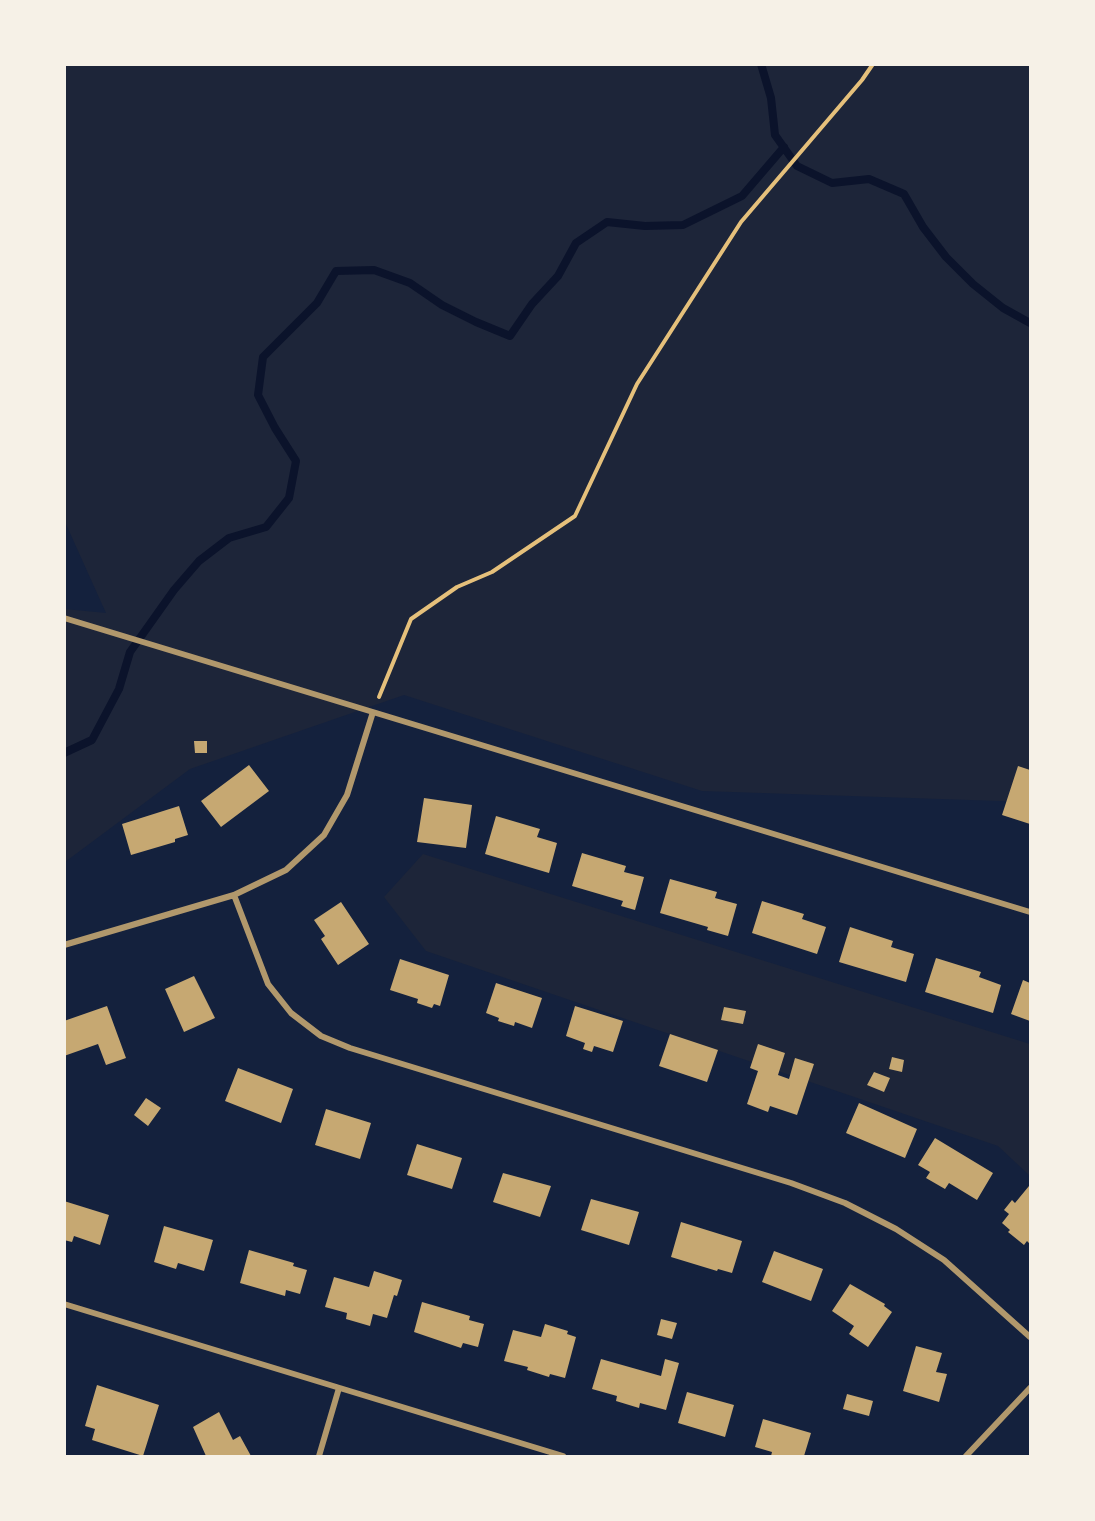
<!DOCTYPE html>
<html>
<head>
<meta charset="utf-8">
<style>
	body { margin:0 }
	#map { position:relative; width:1095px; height:1521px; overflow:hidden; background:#14213d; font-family:"Golos Text",sans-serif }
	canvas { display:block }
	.frame { position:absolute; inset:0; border:66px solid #f6f1e7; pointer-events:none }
</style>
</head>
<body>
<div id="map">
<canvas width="1095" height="1521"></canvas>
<div class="frame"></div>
</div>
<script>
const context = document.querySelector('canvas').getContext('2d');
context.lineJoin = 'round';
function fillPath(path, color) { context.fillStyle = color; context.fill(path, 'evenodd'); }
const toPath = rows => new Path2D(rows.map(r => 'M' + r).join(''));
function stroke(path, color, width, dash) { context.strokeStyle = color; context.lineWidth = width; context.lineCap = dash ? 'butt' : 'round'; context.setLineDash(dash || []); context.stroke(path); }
const green = toPath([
	[65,65,1030,65,1030,802,702,791,404,695,190,769,65,862,65,609,106,613,65,522],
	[423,854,1030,1044,1030,1176,998,1146,426,951,384,897]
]);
const stream = toPath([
	[761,64,771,98,775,135,797,166,832,183,869,179,904,194,923,227,946,257,973,284,1003,308,1030,323],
	[64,753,92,740,119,689,130,652,174,590,199,561,229,538,266,527,289,498,296,461,275,428,258,395,263,357,317,303,336,271,374,270,410,283,442,305,476,322,510,336,532,304,558,276,576,243,607,222,645,226,683,225,742,196,784,147]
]);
const building = toPath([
	[194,741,207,741,207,753,195,753],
	[249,765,269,791,221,827,201,801],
	[1018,766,1030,770,1030,824,1002,815],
	[424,798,472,805,466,848,417,842],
	[179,806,188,835,175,839,175,842,131,855,122,824],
	[496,816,540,829,537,837,557,843,549,873,485,854],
	[582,853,626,866,624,872,644,877,635,910,621,906,623,901,572,886],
	[670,879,717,892,715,898,737,904,728,936,707,930,708,927,660,913],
	[762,901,804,914,802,919,826,927,817,954,752,933],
	[341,902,369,944,338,965,321,939,325,936,314,920],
	[850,927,893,941,891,947,914,954,906,982,839,962],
	[936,958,981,972,979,977,1001,985,993,1013,925,992],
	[400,959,449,975,440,1006,434,1004,432,1008,417,1003,418,999,390,990],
	[194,976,215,1018,184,1032,165,989],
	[1023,980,1030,983,1030,1021,1011,1014],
	[496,983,542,998,532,1028,515,1022,514,1026,498,1021,499,1018,486,1013],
	[107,1006,126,1058,106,1065,98,1044,64,1056,64,1021],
	[575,1006,623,1021,613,1052,594,1046,592,1052,583,1049,585,1043,566,1036],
	[724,1007,746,1011,743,1024,721,1020],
	[670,1034,718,1050,707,1082,659,1066],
	[758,1044,785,1053,778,1075,789,1079,795,1058,814,1064,797,1115,770,1106,768,1112,747,1104,758,1071,750,1068],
	[892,1057,904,1060,902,1072,889,1069],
	[238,1068,293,1089,281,1123,225,1101],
	[874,1072,890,1078,884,1092,867,1085],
	[146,1098,161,1108,148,1126,134,1115],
	[859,1103,917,1129,905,1158,846,1133],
	[326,1109,371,1123,360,1159,315,1145],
	[935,1138,993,1173,977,1200,949,1183,945,1189,926,1178,930,1172,918,1165],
	[417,1144,462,1158,452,1189,407,1175],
	[503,1173,551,1186,540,1217,493,1202],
	[1029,1186,1030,1244,1027,1241,1024,1245,1008,1232,1010,1230,1002,1223,1009,1214,1004,1210,1012,1200,1015,1203],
	[591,1199,639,1212,629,1245,581,1230],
	[64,1201,109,1215,100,1245,74,1236,72,1242,64,1240],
	[681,1222,742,1241,732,1273,718,1269,717,1271,671,1257],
	[164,1226,213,1240,204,1271,178,1263,176,1269,154,1262],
	[249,1250,294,1263,293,1266,307,1270,300,1294,286,1290,285,1296,240,1283],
	[774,1251,823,1269,811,1301,762,1282],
	[374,1271,402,1280,397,1296,394,1295,387,1318,373,1314,370,1326,346,1319,347,1313,325,1307,334,1277,369,1287],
	[850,1284,885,1304,884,1306,892,1312,868,1347,849,1334,854,1326,832,1311],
	[422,1302,470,1316,469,1320,484,1324,478,1347,463,1343,461,1348,414,1332],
	[661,1319,677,1323,672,1339,657,1335],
	[545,1324,568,1331,567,1334,576,1337,565,1378,550,1374,549,1377,527,1370,528,1367,504,1361,513,1330,541,1337],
	[916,1346,942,1353,936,1372,947,1374,939,1402,903,1391],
	[601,1359,661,1376,665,1359,679,1363,666,1410,640,1403,639,1408,616,1401,617,1396,592,1389],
	[97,1385,159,1405,143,1456,92,1440,95,1429,85,1426],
	[687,1392,734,1405,725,1437,678,1423],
	[847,1394,873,1401,869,1416,843,1409],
	[219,1412,233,1440,240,1436,251,1456,206,1456,193,1427],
	[763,1419,811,1433,804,1456,771,1456,772,1452,755,1447]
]);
const path = toPath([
	[379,697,411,619,457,587,492,572,575,516,637,384,741,222,862,80,873,64]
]);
const minor = toPath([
	[64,618,1030,912],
	[234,895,268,984,291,1013,321,1036,350,1048,791,1183,845,1203,896,1229,944,1260,1030,1337],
	[64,945,234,895,286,870,324,835,347,795,373,712],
	[64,1304,563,1456],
	[319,1456,339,1388],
	[966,1456,1030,1388]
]);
fillPath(green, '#1d2539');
stroke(stream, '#0b132b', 8);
fillPath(building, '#c6a872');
stroke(path, '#e5c07b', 4);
stroke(minor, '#b1986c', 6);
</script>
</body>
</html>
